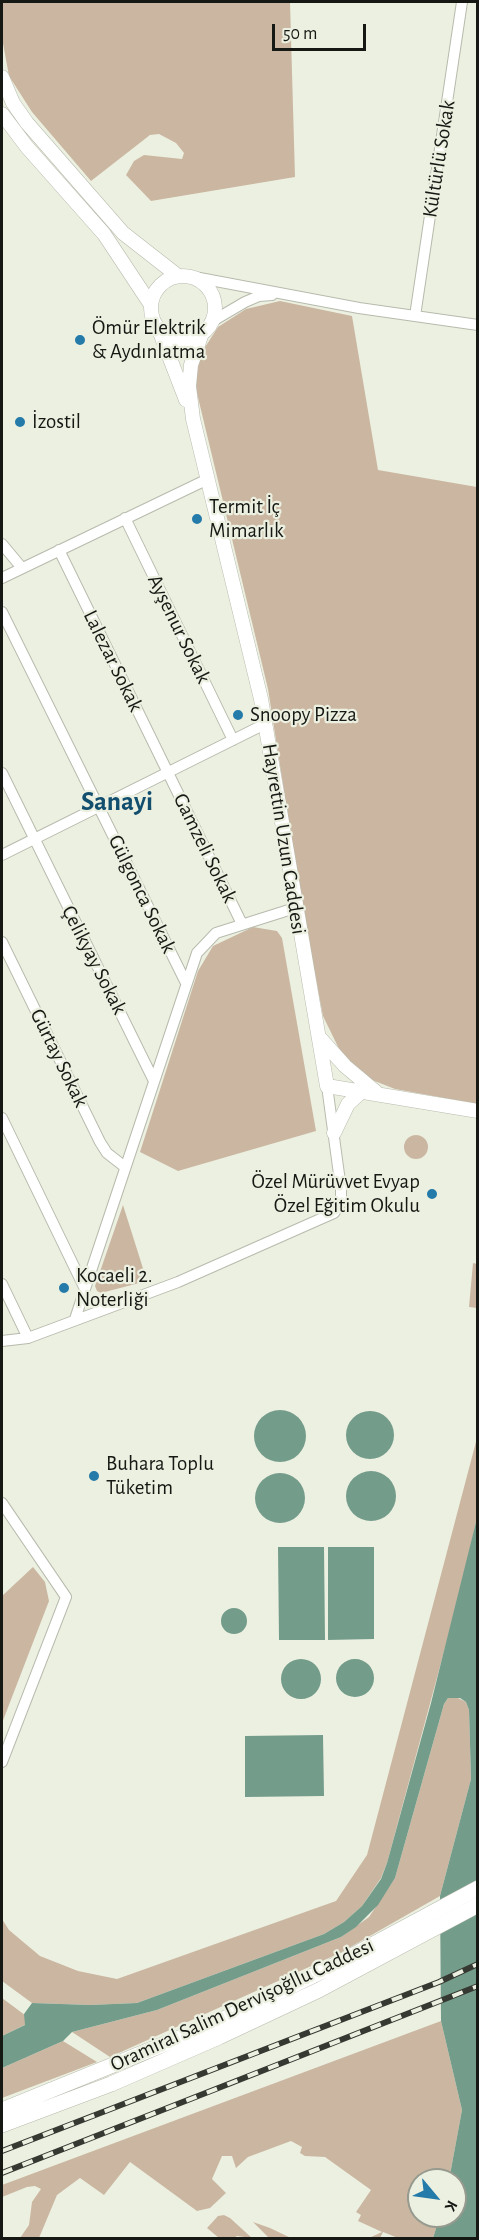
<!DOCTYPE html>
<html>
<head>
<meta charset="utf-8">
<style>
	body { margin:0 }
	#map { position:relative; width:479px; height:2240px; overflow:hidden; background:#ecf0e1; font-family:"Alegreya Sans",sans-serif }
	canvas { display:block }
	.frame { position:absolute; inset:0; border:3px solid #161813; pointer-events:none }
	.north { position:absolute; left:407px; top:2168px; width:60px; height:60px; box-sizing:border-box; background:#ecf0e1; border:2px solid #969a8f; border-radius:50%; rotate:119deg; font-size:16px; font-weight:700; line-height:24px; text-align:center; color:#161813 }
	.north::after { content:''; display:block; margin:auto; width:21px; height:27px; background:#247aa9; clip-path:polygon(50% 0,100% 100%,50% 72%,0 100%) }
	.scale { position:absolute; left:272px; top:24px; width:94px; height:27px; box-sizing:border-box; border:3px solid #161813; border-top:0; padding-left:8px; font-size:18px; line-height:21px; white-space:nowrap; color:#161813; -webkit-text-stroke:4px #ecf0e1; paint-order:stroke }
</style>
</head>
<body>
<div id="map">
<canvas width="479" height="2240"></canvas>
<div class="frame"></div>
<div class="north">K</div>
<div class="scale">50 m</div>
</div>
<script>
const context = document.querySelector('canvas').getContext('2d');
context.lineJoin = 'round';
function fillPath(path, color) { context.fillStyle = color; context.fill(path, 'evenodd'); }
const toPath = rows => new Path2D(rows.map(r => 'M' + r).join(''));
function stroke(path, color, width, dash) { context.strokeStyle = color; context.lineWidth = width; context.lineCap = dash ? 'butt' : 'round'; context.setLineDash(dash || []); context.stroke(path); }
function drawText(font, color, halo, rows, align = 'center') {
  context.font = font + ' "Alegreya Sans",sans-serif'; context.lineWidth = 4.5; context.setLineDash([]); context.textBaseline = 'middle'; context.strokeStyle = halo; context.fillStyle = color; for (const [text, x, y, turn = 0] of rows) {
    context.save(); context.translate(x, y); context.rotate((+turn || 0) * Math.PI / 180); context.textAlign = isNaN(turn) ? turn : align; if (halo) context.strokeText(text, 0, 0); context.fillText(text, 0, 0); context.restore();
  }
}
const green = toPath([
	[2,2,290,2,295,177,151,201,126,175,134,161,144,155,182,159,184,153,176,143,159,134,150,135,91,181,32,112,9,76,2,38],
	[280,301,352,316,378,470,477,487,477,1104,395,1089,372,1080,342,1055,323,1016,302,906,268,689,196,389,196,371,200,355,218,327,246,309],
	[253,927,277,931,282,938,316,1131,178,1171,140,1152,198,971,213,946],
	'404 1147a12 12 0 1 1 24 0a12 12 0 1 1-24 0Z',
	[123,1205,147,1281,101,1293,97,1291,95,1286],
	[473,1263,477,1264,477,1308,469,1307],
	[477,1438,477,1518,459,1596,387,1863,381,1878,362,1906,344,1922,324,1934,137,2003,90,2005,32,2003,2,1981,2,1919,9,1930,40,1956,78,1971,117,1979,336,1901,367,1855],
	[33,1567,45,1582,49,1601,2,1723,2,1596],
	[454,1696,466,1702,469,1710,471,1779,440,1896,340,1953,110,2057,72,2032,157,2010,341,1937,369,1917,395,1878,444,1704,448,1698],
	[2,1998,33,2021,2,2036],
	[441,2021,462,2110,449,2180,419,2180,419,2216,440,2216,433,2238,398,2238,383,2232,380,2238,369,2238,382,2232,358,2221,361,2215,356,2212,371,2190,325,2157,305,2156,300,2153,302,2147,291,2141,248,2157,236,2168,232,2156,222,2156,212,2179,226,2193,210,2208,197,2211,130,2162,104,2195,80,2178,57,2195,39,2238,20,2238,29,2225,32,2202,41,2189,35,2186,27,2187,2,2197,2,2185],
	[63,2041,97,2062,2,2098,2,2068],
	[224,2215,230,2218,252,2238,237,2236,234,2238,219,2238,207,2228,218,2216],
	[253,2222,270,2228,291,2238,269,2238]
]);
const water = toPath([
	'254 1436a26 26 0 1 1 52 0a26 26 0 1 1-52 0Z',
	'346 1435a24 24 0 1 1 48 0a24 24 0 1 1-48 0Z',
	'346 1496a25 25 0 1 1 50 0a25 25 0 1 1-50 0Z',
	'255 1498a25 25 0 1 1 50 0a25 25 0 1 1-50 0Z',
	[477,1518,477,2238,433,2238,440,2216,455,2216,455,2180,449,2180,462,2110,441,2021,440,1896,471,1779,469,1710,466,1702,460,1698,448,1698,444,1704,395,1878,378,1905,356,1927,341,1937,157,2010,72,2032,63,2041,2,2068,2,2036,25,2025,24,2014,32,2003,90,2005,137,2003,324,1934,344,1922,362,1906,381,1879,387,1863,431,1703],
	[278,1547,324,1547,325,1640,279,1640],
	[328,1547,374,1547,374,1639,328,1640],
	'221 1621a13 13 0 1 1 26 0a13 13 0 1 1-26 0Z',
	'336 1678a19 19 0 1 1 38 0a19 19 0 1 1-38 0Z',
	'281 1679a20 20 0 1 1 40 0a20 20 0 1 1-40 0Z',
	[323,1735,324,1796,245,1797,245,1736]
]);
const minor = toPath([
	[189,276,359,308,478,325],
	[415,316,462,2],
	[211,322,245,302,259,296,272,295],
	[125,518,233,740],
	[2,544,22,568],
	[59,550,242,924],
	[2,578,208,479],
	[2,612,186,983],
	[2,773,154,1081],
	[2,855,265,724],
	[2,942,100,1142,107,1153,125,1167],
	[2,1118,84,1287],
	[2,1284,28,1338],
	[75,1319,197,953,216,933,295,908],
	[2,1341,28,1338,178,1282,334,1213,341,1203,341,1189,327,1086],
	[2,1503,66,1597,2,1762]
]);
const tertiary = toPath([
	[2,77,13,103,27,123,123,233,178,276],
	[2,114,27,147,104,234,151,305],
	'151 308a32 32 0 1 1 64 0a32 32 0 1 1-64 0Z',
	[159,330,186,400],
	[202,333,191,365,189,386,193,419,261,699,327,1086,478,1111],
	[319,1037,345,1066,376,1092],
	[334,1133,348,1104,361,1092]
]);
const secondary = toPath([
	[2,2110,209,2026,327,1969,478,1888],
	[2,2125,111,2084,219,2037,319,1990,478,1905]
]);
const rail = toPath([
	[2,2151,439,1982,478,1964],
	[2,2173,478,1986]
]);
const markers = [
	[80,340,6,"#247aa9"],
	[20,422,6,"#247aa9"],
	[197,519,6,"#247aa9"],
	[238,715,6,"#247aa9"],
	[432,1194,6,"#247aa9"],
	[64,1288,6,"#247aa9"],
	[94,1476,6,"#247aa9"]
];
const streetNames = [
	["Kültürlü Sokak",439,159,-81],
	["Ayşenur Sokak",179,629,64],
	["Lalezar Sokak",113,661,64],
	["Hayrettin Uzun Caddesi",284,839,81],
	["Gamzeli Sokak",205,848,64],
	["Gülgonca Sokak",142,894,64],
	["Çelikyay Sokak",94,960,63],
	["Gürtay Sokak",59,1058,64],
	["Oramiral Salim Dervişoğllu Caddesi",242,2005,-25]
];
const poiNames = [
	["Ömür Elektrik",92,328],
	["& Aydınlatma",92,352],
	["İzostil",32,422],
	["Termit İç",209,507],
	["Mimarlık",209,531],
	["Snoopy Pizza",250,715],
	["Özel Mürüvvet Evyap",420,1182,"right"],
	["Özel Eğitim Okulu",420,1206,"right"],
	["Kocaeli 2.",76,1276],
	["Noterliği",76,1300],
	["Buhara Toplu",106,1464],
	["Tüketim",106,1488]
];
const districtNames = [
	["Sanayi",117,802]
];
fillPath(green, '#cbb7a1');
fillPath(water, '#749c8b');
stroke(minor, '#b7bbad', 12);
stroke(tertiary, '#b7bbad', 15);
stroke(secondary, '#b7bbad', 16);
stroke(minor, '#fff', 10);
stroke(tertiary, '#fff', 14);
stroke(secondary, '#fff', 15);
stroke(rail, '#363832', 6);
stroke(rail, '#ecf0e1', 4, [11]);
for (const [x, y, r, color] of markers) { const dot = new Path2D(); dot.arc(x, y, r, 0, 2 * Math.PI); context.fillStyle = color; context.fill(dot); stroke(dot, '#ecf0e1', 2); }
drawText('21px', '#161813', '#ecf0e1', streetNames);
drawText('21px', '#161813', '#ecf0e1', poiNames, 'left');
drawText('bold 27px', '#124e6e', '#ecf0e1', districtNames);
</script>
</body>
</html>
